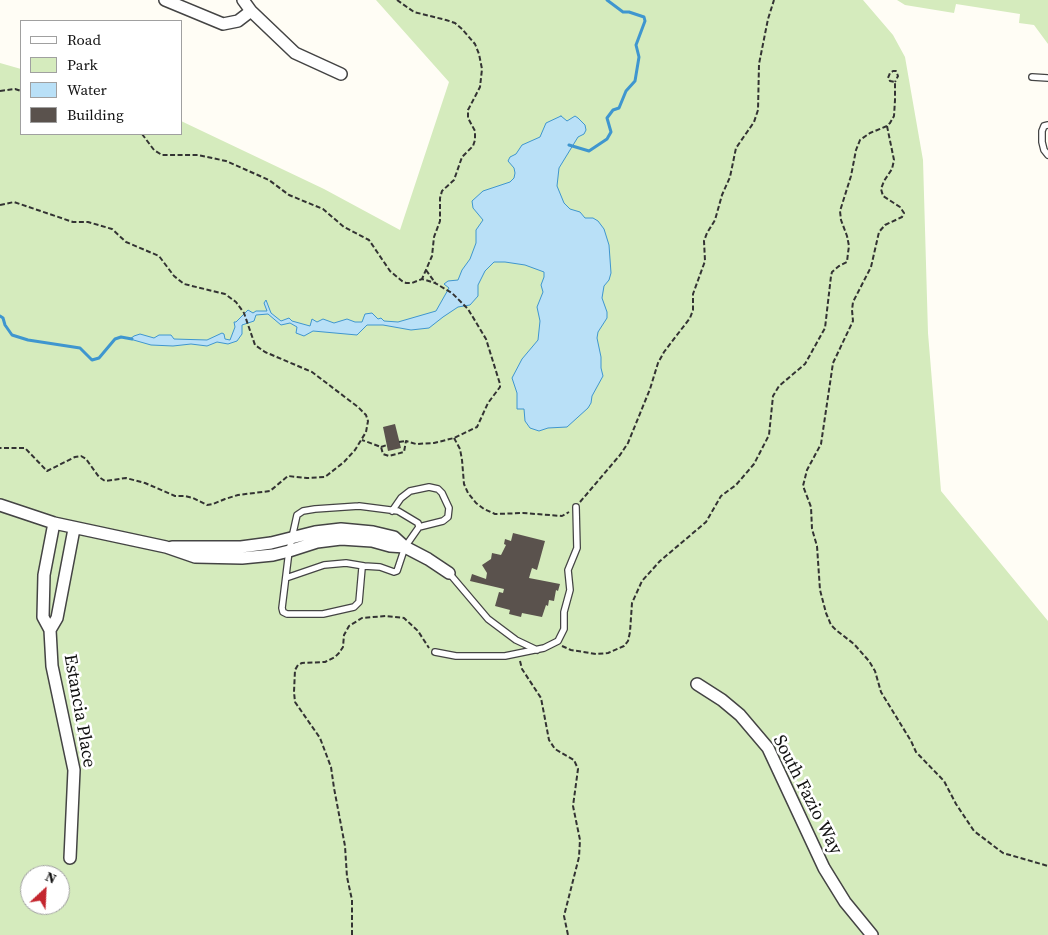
<!DOCTYPE html>
<html>
<head>
<meta charset="utf-8">
<style>
	body { margin:0 }
	#map { position:relative; width:1048px; height:935px; overflow:hidden; background:#fffdf5; font-family:"Source Serif 4",serif }
	canvas { display:block }
	.legend { position:absolute; left:20px; top:20px; width:162px; height:115px; box-sizing:border-box; background:#fff; border:1px solid #a0a0a0; margin:0; padding:6px 9px; list-style:none; font-size:15px; color:#111 }
	.legend li { display:flex; align-items:center; gap:10px; height:25px }
	.legend b { width:25px; border:1px solid #a0a0a0 }
	.north { position:absolute; left:20px; top:865px; width:50px; height:50px; box-sizing:border-box; background:#fff; border:1px solid #a0a0a0; border-radius:50%; rotate:25deg; font-size:14px; font-weight:700; line-height:20px; text-align:center; color:#111 }
	.north::after { content:''; display:block; margin:auto; width:18px; height:22px; background:#c4262e; clip-path:polygon(50% 0,100% 100%,50% 72%,0 100%) }
</style>
</head>
<body>
<div id="map">
<canvas width="1048" height="935"></canvas>
<ul class="legend">
<li><b style="height:6px;background:#fff"></b>Road</li>
<li><b style="height:14px;background:#d5ebbd"></b>Park</li>
<li><b style="height:14px;background:#b9e0f7"></b>Water</li>
<li><b style="height:14px;background:#5a524d"></b>Building</li>
</ul>
<div class="north">N</div>
</div>
<script>
const context = document.querySelector('canvas').getContext('2d');
context.lineJoin = 'round';
function fillPath(path, color) { context.fillStyle = color; context.fill(path, 'evenodd'); }
const toPath = rows => new Path2D(rows.map(r => 'M' + r).join(''));
function stroke(path, color, width, dash) { context.strokeStyle = color; context.lineWidth = width; context.lineCap = dash ? 'butt' : 'round'; context.setLineDash(dash || []); context.stroke(path); }
function drawText(font, color, halo, rows, align = 'center') {
  context.font = font + ' "Source Serif 4",serif'; context.lineWidth = 5; context.setLineDash([]); context.textBaseline = 'middle'; context.strokeStyle = halo; context.fillStyle = color; for (const [text, x, y, turn = 0] of rows) {
    context.save(); context.translate(x, y); context.rotate((+turn || 0) * Math.PI / 180); context.textAlign = isNaN(turn) ? turn : align; if (halo) context.strokeText(text, 0, 0); context.fillText(text, 0, 0); context.restore();
  }
}
const green = toPath([
	[376,0,863,0,893,35,905,57,923,160,928,333,941,491,1048,621,1048,935,0,935,0,63,21,69,21,134,181,134,181,121,324,189,400,230,449,82],
	[30,875,60,875,60,905,30,905],
	[897,0,1048,0,1048,44,1034,25,1019,23,1020,14,956,4,954,13,905,5]
]);
const water = toPath([
	[561,116,567,121,575,116,578,118,585,125,586,130,584,134,578,137,559,168,557,186,564,203,570,209,580,212,585,218,593,218,598,221,604,229,609,245,611,273,609,280,604,286,602,298,607,312,607,318,598,332,597,338,601,357,601,368,603,376,592,396,591,403,588,408,567,427,548,428,539,431,530,428,525,421,524,409,517,409,517,393,512,378,522,359,538,340,540,321,537,307,543,292,541,285,544,277,544,272,525,265,505,262,494,262,485,271,478,285,478,296,470,305,458,307,443,317,429,328,411,330,383,325,367,325,357,335,313,331,304,336,296,333,297,327,290,323,281,325,268,314,256,315,254,321,242,325,242,334,237,341,228,344,217,342,207,346,191,344,173,346,151,345,130,339,134,336,140,334,154,338,159,335,171,335,174,339,207,340,222,333,224,334,225,339,230,340,235,327,234,322,236,322,248,310,253,313,256,311,267,311,264,303,266,300,271,313,281,321,289,318,292,321,310,326,312,319,317,322,323,319,334,323,347,319,355,322,362,322,365,314,372,313,378,319,381,318,384,321,398,322,436,311,449,288,444,284,448,281,458,280,462,270,470,259,476,243,476,230,483,220,473,208,472,201,483,191,510,182,514,178,515,173,514,168,508,161,510,157,516,154,522,145,540,137,546,123,561,116]
]);
const stream = toPath([
	[569,145,589,151,607,139,611,132,607,118,613,110,619,108,626,91,635,81,639,57,636,45,645,21,644,17,629,12,623,12,607,0],
	[0,316,3,318,5,325,12,335,28,340,80,348,92,360,99,358,115,339,121,337,132,339]
]);
const building = toPath([
	[395,424,401,448,388,451,383,427],
	[513,533,545,541,537,570,532,568,529,578,560,584,558,591,556,590,554,601,549,600,548,606,546,605,542,617,522,613,521,617,509,614,510,610,495,606,499,592,503,593,504,589,470,581,472,574,486,579,487,573,482,565,491,559,492,553,501,555,506,545,504,544,505,539,511,541]
]);
const path = toPath([
	[397,0,414,12,446,20,455,23,462,29,475,44,479,54,482,69,480,87,468,110,468,118,475,131,475,140,473,146,462,157,454,180,442,191,440,198,440,221,434,237,432,256,422,279],
	[0,91,15,89,21,91],
	[887,126,894,160,892,169,884,181,881,189,883,196,900,207,904,213,902,217,885,225,879,232,871,267,853,302,852,310,853,321,833,363,821,444,807,470,803,486,811,507,812,529,817,546,820,590,826,613,831,625,836,630,854,644,869,661,875,671,881,692,911,741,916,752,944,781,956,804,974,831,1003,853,1048,866],
	[142,134,154,150,162,155,198,155,226,161,269,180,289,195,323,209,344,227,369,240,390,271,402,281,406,283,412,283,422,279,435,283,452,293,468,309,486,339,500,384,500,387,488,403,477,427,454,438,434,443,416,444,406,441,404,452,389,456,383,454,381,447,362,440],
	[0,205,14,202,73,222,88,222,112,229,126,242,159,256,174,276,184,284,225,294,236,302,244,313,255,345,265,352,312,372,358,407,366,415,368,421,366,432,355,450,344,462,325,477,307,478,288,476,270,491,238,495,225,499,213,504,207,505,193,498,185,496,175,496,145,483,126,478,105,481,99,477,86,459,81,456,75,457,47,471,25,448,0,448],
	[426,270,436,284],
	[454,438,460,449,462,460,464,484,468,493,476,503,484,509,495,514,523,513,562,516,569,512],
	[399,442,406,441],
	[381,447,387,445],
	[580,502,620,455,628,443,650,389,658,363,664,352,690,318,693,310,693,294,705,261,704,241,707,233,715,220,722,195,730,177,736,148,754,122,758,110,759,64,768,19,774,0],
	[562,646,571,650,596,654,608,653,624,646,628,641,630,632,632,603,642,581,660,561,706,522,721,496,736,485,754,464,769,435,773,396,779,386,805,364,825,328,831,276,832,272,839,266,847,262,848,253,849,246,847,236,841,220,840,211,851,176,856,150,860,140,870,133,887,126,890,123,894,116,895,100,895,82,890,81,888,78,890,73,893,71,896,71,898,76,895,82],
	[520,661,522,669,541,698,549,740,555,749,574,760,578,769,573,806,580,840,579,857,564,916,568,935],
	[352,935,352,900,347,877,345,846,334,788,331,767,320,738,295,702,294,692,295,670,298,665,302,663,325,662,335,657,339,653,343,647,344,635,349,626,362,618,386,616,404,618,418,631,429,648]
]);
const service = toPath([
	[1032,77,1048,78],
	[1048,125,1044,126,1042,131,1042,142,1044,150,1048,155],
	[359,506,398,511,418,523,419,527,405,547,397,571,394,572,380,567,364,566,362,568,359,602,354,607,323,614,287,614,283,612,282,608,289,551,297,515,303,511,315,509,359,506],
	[392,511,401,498,410,491,429,487,438,489,442,493,449,508,448,517,443,521,419,527],
	[449,573,488,619,516,640,537,650],
	[286,578,324,565,346,563,364,566],
	[435,652,456,656,505,656,544,648,558,641,564,629,564,612,570,590,568,570,577,548,576,507]
]);
const minor = toPath([
	[165,0,223,24,238,21,251,11],
	[243,0,251,11,295,53,341,74],
	[0,505,54,523,166,547,195,557,242,558,273,555,289,551,317,542,341,539,372,541,390,546,405,547],
	[54,523,44,575,43,617,50,630,52,666,74,770,70,858],
	[172,547,241,547,271,543,315,532,341,529,373,532,394,537,405,547,428,559,449,573],
	[50,630,57,618,74,529],
	[697,684,722,700,740,715,768,748,824,868,845,902,872,935]
]);
const streetNames = [
	["Estancia Place",79,711,80],
	["South Fazio Way",807,795,63]
];
fillPath(green, '#d5ebbd');
fillPath(water, '#b9e0f7');
stroke(water, '#3f96cf', 1);
stroke(stream, '#3f96cf', 3);
fillPath(building, '#5a524d');
stroke(service, '#444', 8);
stroke(minor, '#444', 14);
stroke(path, '#333', 2, [5, 2.5]);
stroke(service, '#fff', 5.5);
stroke(minor, '#fff', 11);
drawText('18px', '#111', '#fff', streetNames);
</script>
</body>
</html>
